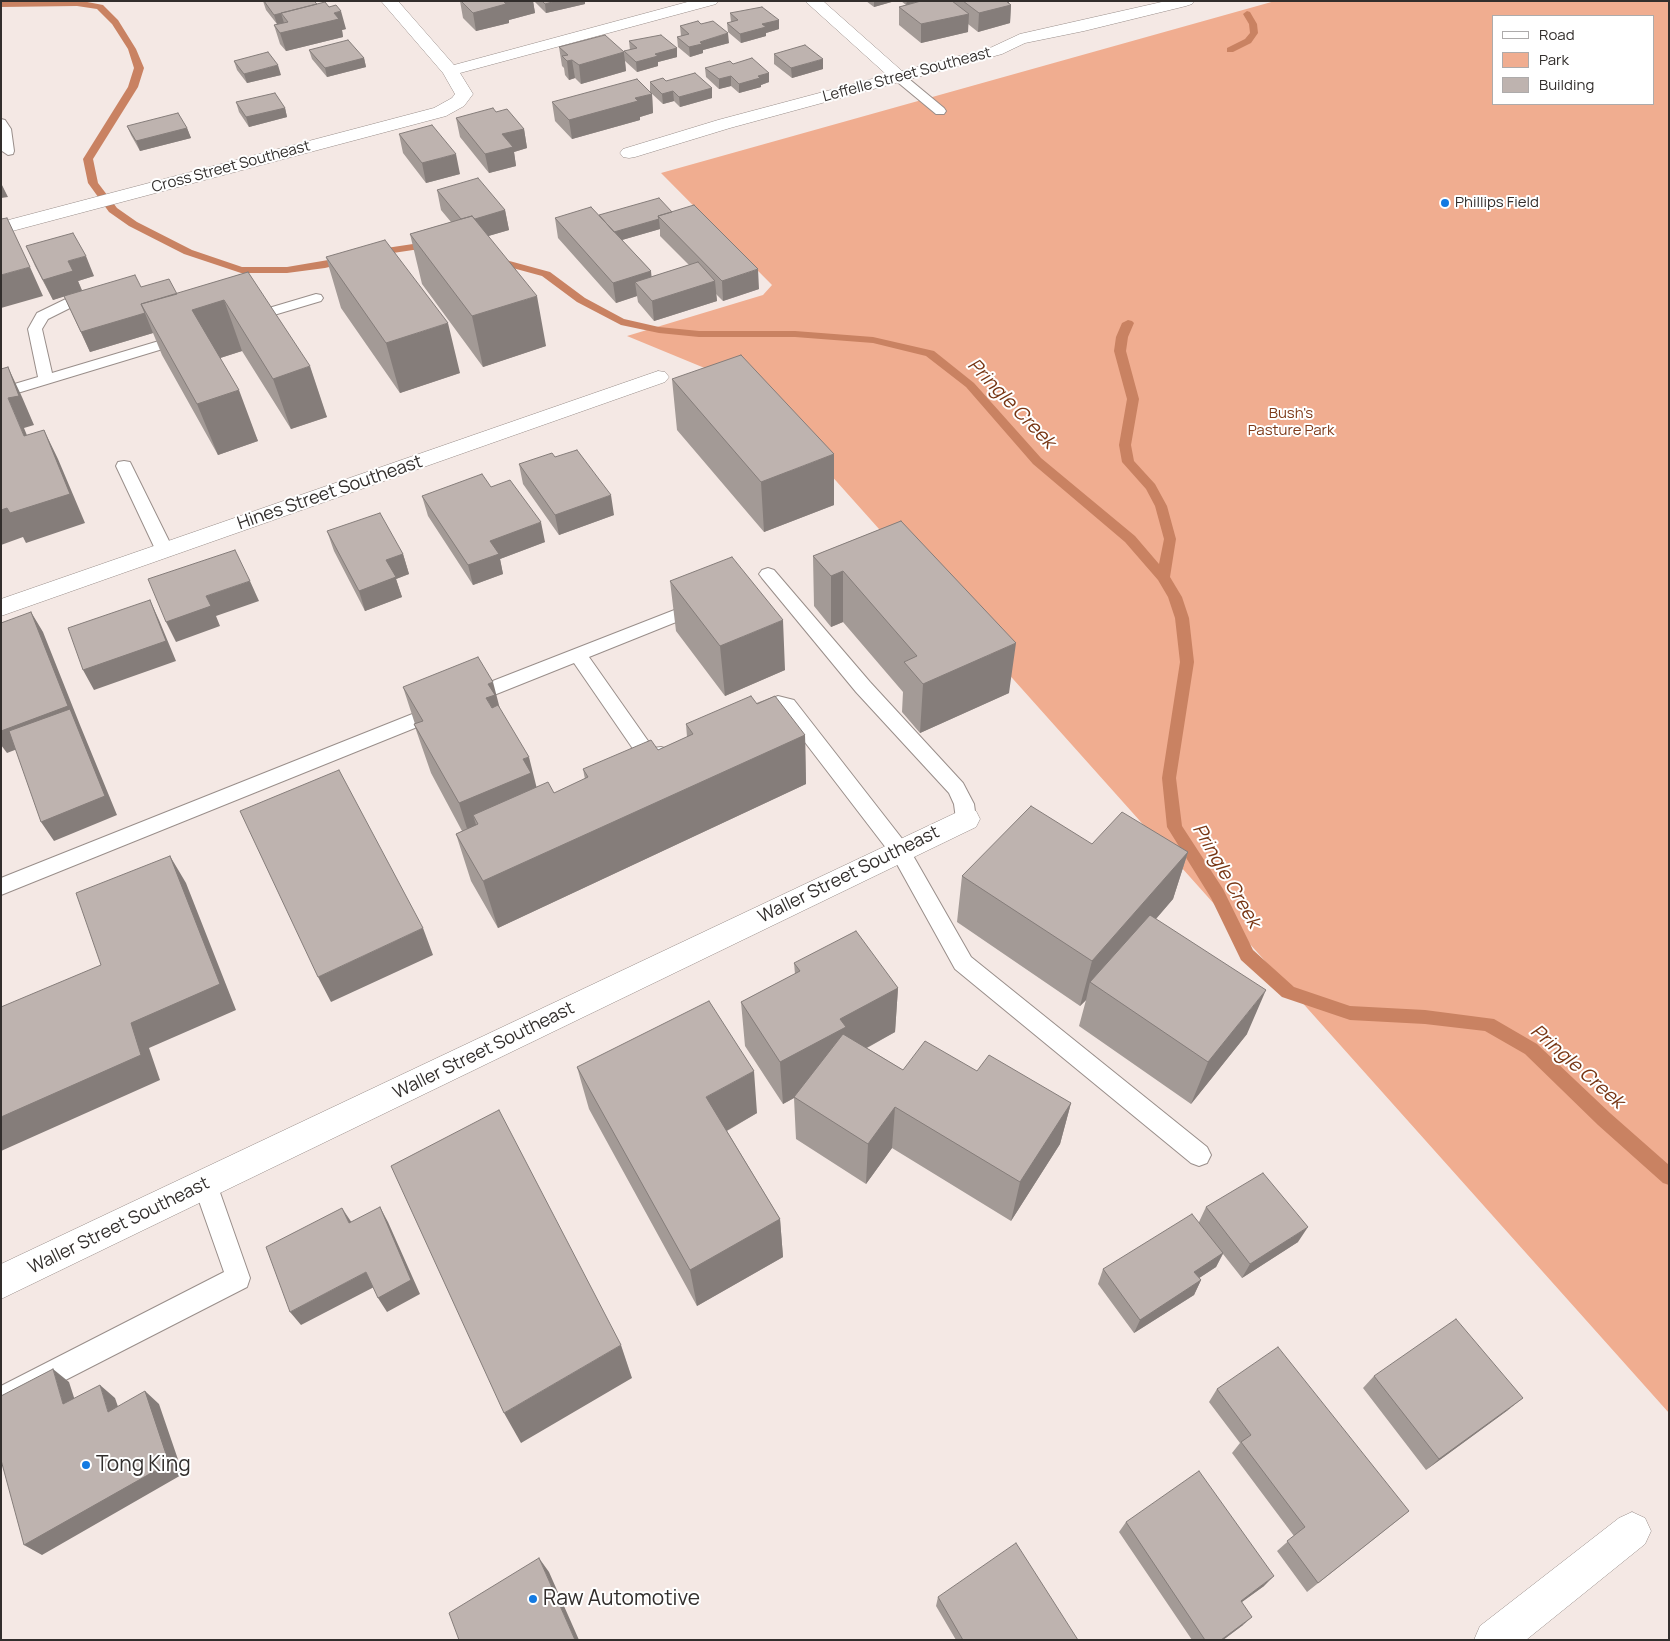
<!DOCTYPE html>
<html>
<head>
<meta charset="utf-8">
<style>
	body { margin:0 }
	#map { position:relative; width:1670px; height:1641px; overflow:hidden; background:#f4e8e4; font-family:Manrope,sans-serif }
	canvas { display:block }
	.frame { position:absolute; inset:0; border:2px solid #322e2c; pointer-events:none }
	.legend { position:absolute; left:1492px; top:15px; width:162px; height:90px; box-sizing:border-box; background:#fff; border:1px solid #adabab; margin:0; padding:6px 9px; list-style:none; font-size:15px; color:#322e2c }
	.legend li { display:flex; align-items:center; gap:10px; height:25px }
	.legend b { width:25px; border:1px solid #adabab }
</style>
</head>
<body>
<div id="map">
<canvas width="1670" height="1641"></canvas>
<div class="frame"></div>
<ul class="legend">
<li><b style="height:6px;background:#fff"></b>Road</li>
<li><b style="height:14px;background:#f0ad90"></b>Park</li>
<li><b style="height:14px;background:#beb3af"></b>Building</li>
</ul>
</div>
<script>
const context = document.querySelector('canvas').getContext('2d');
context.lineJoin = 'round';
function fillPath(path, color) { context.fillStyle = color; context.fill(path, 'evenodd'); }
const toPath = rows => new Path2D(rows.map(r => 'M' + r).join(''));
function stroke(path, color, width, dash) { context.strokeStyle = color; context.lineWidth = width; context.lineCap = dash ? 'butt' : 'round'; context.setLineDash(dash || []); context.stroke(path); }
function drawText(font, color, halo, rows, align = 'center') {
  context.font = font + ' Manrope,sans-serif'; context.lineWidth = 4; context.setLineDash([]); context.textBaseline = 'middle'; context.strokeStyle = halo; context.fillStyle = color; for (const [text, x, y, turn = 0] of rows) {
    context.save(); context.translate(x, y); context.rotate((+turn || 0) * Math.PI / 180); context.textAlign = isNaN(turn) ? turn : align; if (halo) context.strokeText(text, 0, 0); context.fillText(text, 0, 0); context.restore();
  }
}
const green = toPath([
	[1275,1,1669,1,1669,1413,770,407,724,376,627,336,763,295,772,285,661,173],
	[1494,16,1654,16,1654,104,1494,104]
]);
const stream = toPath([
	[1,1,82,1,103,5,118,20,136,49,144,68,138,87,93,159,98,183,117,208,137,222,192,250,242,267,287,267,346,257,350,258,351,260,350,262,325,268,287,273,241,273,184,254,129,226,109,212,88,183,83,159,128,87,134,68,128,49,112,24,97,9,77,6,1,7,1,1],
	[1247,11,1250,12,1257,24,1258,33,1251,43,1233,52,1227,52,1227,48,1245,39,1250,33,1249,24,1243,14,1247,11],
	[413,244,432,246,437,249,432,252,413,250,373,256,368,253,373,250,413,244],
	[491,256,550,272,585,298,624,319,659,327,699,331,795,331,873,337,934,351,974,383,1041,458,1135,536,1159,564,1164,539,1155,506,1146,489,1122,462,1119,445,1127,399,1114,351,1116,337,1122,323,1128,320,1132,321,1134,323,1128,337,1126,351,1139,399,1131,445,1134,461,1155,484,1167,506,1176,539,1170,577,1182,597,1189,618,1194,662,1176,778,1182,826,1223,889,1253,950,1294,987,1350,1006,1425,1010,1494,1019,1537,1044,1610,1113,1669,1165,1669,1185,1663,1183,1598,1125,1525,1054,1485,1031,1425,1024,1350,1020,1282,997,1241,960,1211,898,1167,827,1162,778,1180,662,1175,618,1168,597,1158,580,1125,542,1033,464,966,387,926,356,873,343,795,337,699,337,659,333,621,325,577,302,542,276,487,261,486,259,491,256]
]);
const service = toPath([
	[899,73,903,74,944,108,946,111,944,114,936,114,895,80,893,77,899,73],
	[1,119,5,120,11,129,14,151,13,154,8,155,2,151,1,119],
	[93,291,98,292,100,295,98,298,80,303,48,319,42,329,52,373,179,335,189,335,191,338,189,341,1,398,1,388,38,377,28,329,37,313,70,297,93,291],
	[316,294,321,295,323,298,321,301,247,323,242,322,240,319,242,316,316,294],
	[124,461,130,462,132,466,174,551,171,555,165,557,159,555,156,551,116,466,118,462,124,461],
	[768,568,774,570,870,682,963,783,974,804,976,819,973,825,966,827,959,825,956,819,954,804,949,793,856,692,762,578,759,574,762,570,768,568],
	[700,600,706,602,709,606,706,610,589,657,653,748,661,747,668,749,671,754,668,759,656,763,640,759,574,663,469,705,462,703,460,698,462,693,700,600],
	[778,696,794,700,907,845,971,957,1207,1147,1211,1155,1207,1163,1199,1166,1191,1163,955,969,893,857,781,711,756,719,749,717,747,712,749,707,778,696],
	[440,703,447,705,449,710,447,715,1,895,1,878,440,703],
	[205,1173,213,1176,217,1184,250,1278,247,1287,1,1413,1,1386,224,1272,193,1184,197,1176,205,1173]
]);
const minor = toPath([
	[381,1,398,1,454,65,691,1,718,1,716,4,460,73,473,94,464,106,446,116,1,234,1,222,434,108,452,98,455,94,443,73,381,1],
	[805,1,823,1,902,71,990,48,1020,34,1166,1,1194,1,1192,4,1186,6,1084,31,1025,43,1002,54,730,128,635,157,629,158,623,157,620,153,623,149,718,120,887,75,805,1],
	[658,371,665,372,669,377,665,382,1,616,1,599,658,371],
	[966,808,976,811,980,819,976,827,1,1299,1,1264,966,808],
	[1632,1512,1645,1518,1651,1531,1645,1544,1526,1640,1474,1640,1480,1626,1619,1518,1632,1512]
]);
const wall = toPath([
	[263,1,317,4,346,29,342,30,343,37,286,51,280,44,274,25,277,24,266,10],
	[460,1,533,1,535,13,509,20,509,23,476,31,463,18],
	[534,1,585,1,585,4,546,13],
	[866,1,895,1,874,7],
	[901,1,1009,1,1009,3,1011,5,1010,23,978,32,968,24,968,32,921,43,899,25,899,7,906,5],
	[730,13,779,20,779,29,766,33,766,36,741,43,728,32,727,23,731,22],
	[680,26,729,43,703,50,703,53,690,57,678,47,677,37,681,36],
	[629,41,677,48,677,57,658,62,658,66,637,72,625,61,624,51,630,50],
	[559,47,624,52,626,71,581,84,575,78,569,80,565,75,564,68,562,66],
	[309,50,364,58,366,67,327,77,312,59],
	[774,54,823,69,792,78,774,64],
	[234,61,281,75,247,83,237,70],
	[733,64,769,73,769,82,761,85,761,87,739,93,731,86,719,89,706,77,705,68],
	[666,81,712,88,712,98,680,107,674,101,663,104,650,92,650,82],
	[652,94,653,113,640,117,640,120,572,139,555,121,552,102],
	[236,102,285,108,287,117,249,127,239,112],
	[496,112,524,129,527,148,514,152,516,166,489,173,460,137,456,118],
	[127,126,187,128,191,138,140,151,131,135],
	[399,134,460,174,426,183,403,153],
	[437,190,505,210,509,230,488,236,546,346,483,367,422,284,410,234,451,222,441,210],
	[672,212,759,289,723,301,716,294,717,301,654,321,638,302,637,296,616,303,558,238,555,218],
	[660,229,660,236,689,265,651,277,651,271,622,240],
	[26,246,94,276,78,281,82,290,141,287,177,294,248,272,327,417,291,429,242,351,220,358,258,441,218,455,162,355,153,333,90,352,64,296,53,300,35,266],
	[326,257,460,373,400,393,341,308],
	[672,379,834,505,764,532,677,430],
	[555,457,614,515,559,535,523,484,519,464],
	[491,487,545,542,500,559,503,574,473,585,428,516,422,496],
	[901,521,1009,693,920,733,902,712,903,692,843,622,831,627,814,606,813,556],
	[327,531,403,554,409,574,396,579,402,597,365,611,334,551],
	[670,581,785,670,725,696,676,631],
	[403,687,499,708,536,787,554,793,585,779,583,769,658,750,687,737,686,724,757,704,805,735,806,784,498,928,471,881,456,834,462,831,431,773,414,724,415,724],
	[1092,844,1188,852,1173,899,1156,919,1247,1034,1191,1104,1079,1026,1086,1000,1080,1006,957,922,962,876],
	[794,963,898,988,895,1032,867,1048,903,1070,977,1071,1071,1103,1060,1144,1011,1221,892,1148,866,1184,796,1139,794,1098,783,1104,745,1046,741,1002,795,974],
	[577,1067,757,1113,727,1131,780,1219,783,1257,697,1306,589,1109],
	[1206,1207,1298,1242,1242,1278,1223,1254,1216,1267,1199,1278,1201,1280,1194,1295,1134,1333,1098,1284,1103,1269,1199,1222],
	[1374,1376,1508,1410,1426,1470,1363,1388],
	[1217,1389,1409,1511,1307,1592,1277,1551,1294,1536,1232,1453,1240,1443,1209,1402],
	[1126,1522,1264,1586,1242,1602,1243,1625,1223,1640,1192,1640,1119,1532],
	[938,1597,1078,1640,956,1640,936,1606]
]);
const shadedWall = toPath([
	[507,1,533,1,535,13,509,20,509,23,476,31,473,13],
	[556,1,585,1,585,4,546,13,545,4],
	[874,1,895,1,874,7],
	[907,1,920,1,906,5],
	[998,1,1009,1,1009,5,1011,5,1010,23,978,32,979,13],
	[341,11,346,29,342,30,343,37,286,51,280,33,334,13],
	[281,13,284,23,277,24,274,15],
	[969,14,968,32,921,43,921,24],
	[779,20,779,29,766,33,766,36,741,43,740,34,762,24],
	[728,33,729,43,703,50,703,53,690,57,689,47,700,42],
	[677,48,677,57,658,62,658,66,637,72,636,62,655,54],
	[624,52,626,71,581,84,579,65],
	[364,58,366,67,327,77,325,68],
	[823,59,823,69,792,78,791,68],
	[572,60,575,78,569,80,567,61],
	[278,65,281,75,247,83,244,74],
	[769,73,769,82,761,85,761,87,739,93,739,84,758,76],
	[731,76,731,86,719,89,719,79],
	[712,88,712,98,680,107,679,97],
	[673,91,674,101,663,104,662,94],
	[652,94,653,113,640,117,640,120,572,139,569,120,635,98],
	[285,108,287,117,249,127,246,117],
	[187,128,191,138,140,151,136,141],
	[524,129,527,148,514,152,516,166,489,173,485,154,502,134],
	[456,154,460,174,426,183,422,163],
	[1,183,8,197,1,198],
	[505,210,509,230,468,242,464,222],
	[659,219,660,229,615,242,614,232],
	[86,256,94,276,78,281,82,291,53,300,43,280,68,261],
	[30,267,43,296,1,308,1,275],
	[758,269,759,289,723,301,722,281],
	[651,271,653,291,635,282,637,296,616,303,613,283],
	[715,281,717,301,654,321,652,301],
	[537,296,546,346,483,367,472,316],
	[224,300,242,351,211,361,192,310],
	[145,313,153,333,90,352,81,332],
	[448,323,460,373,400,393,386,343],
	[310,366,327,417,291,429,273,379],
	[8,367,22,397,34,425,24,428,39,465,24,436,8,398],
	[239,390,258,441,218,455,197,404],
	[44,430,58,459,85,523,26,543,23,537,1,545,1,510],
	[834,454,834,505,764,532,761,482],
	[611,495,614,515,559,535,555,515],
	[541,522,545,542,500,559,503,574,473,585,468,565,490,541],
	[403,554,409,574,396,579,402,597,365,611,359,591,386,560],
	[843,571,843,622,831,627,831,576],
	[250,581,259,601,216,616,220,626,176,642,166,622,206,596],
	[150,600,159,620,176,661,94,690,83,670],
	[31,612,43,632,80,725,117,815,54,841,41,822,77,726,7,753,1,745,1,731],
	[783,620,785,670,725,696,720,646],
	[1016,643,1009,693,920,733,923,684],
	[493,682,506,732,486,698,488,684],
	[805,735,806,784,498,928,483,881],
	[529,757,541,805,478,824,473,815,483,847,474,851,459,803,523,759],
	[1188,852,1173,899,1097,987,1090,982,1086,1000,1080,1006,1092,961],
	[170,856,186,883,236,1010,149,1048,160,1080,1,1151,1,1117,131,1023],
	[423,928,433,955,331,1002,318,977],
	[898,988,895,1032,846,1059,845,1070,783,1104,780,1062,840,1019],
	[1266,990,1247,1034,1191,1104,1208,1062],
	[754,1071,757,1113,712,1139,706,1097],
	[1071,1103,1060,1144,1011,1221,1020,1182],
	[895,1107,892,1148,866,1184,868,1144],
	[380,1207,388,1222,420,1294,387,1312,378,1298],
	[342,1208,352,1223,349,1223],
	[780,1219,783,1257,697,1306,690,1270],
	[1308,1227,1298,1242,1242,1278,1250,1264],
	[1223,1253,1216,1267,1187,1286,1194,1272],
	[366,1272,376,1286,301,1325,290,1312],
	[1201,1280,1194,1295,1134,1333,1140,1320],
	[621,1345,632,1378,521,1443,504,1413],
	[53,1369,69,1382,80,1416,63,1404],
	[100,1385,115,1398,124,1424,108,1412],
	[145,1391,159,1404,183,1474,42,1555,24,1545],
	[1523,1398,1508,1410,1426,1470,1439,1459],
	[539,1558,549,1572,579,1640,575,1640],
	[1274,1576,1264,1586,1232,1609,1241,1601],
	[1252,1617,1243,1625,1223,1640,1221,1640]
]);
const building = toPath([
	[264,1,314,1,317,4,274,15,264,1],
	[461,1,507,1,504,2,506,4,473,13,461,1],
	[542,1,556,1,545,4,542,1],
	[921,1,952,1,969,14,921,24,899,7,921,1],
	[963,1,1006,1,1011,5,979,13,963,1],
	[325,2,329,7,336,5,341,11,334,13,339,19,280,33,274,25,288,22,281,13,325,2],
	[762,7,779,20,762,24,766,27,740,34,727,23,738,20,730,13,762,7],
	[698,21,701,24,713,21,728,33,700,42,702,44,689,47,677,37,689,34,680,26,698,21],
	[605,35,624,52,579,65,572,60,567,61,562,56,568,55,559,47,605,35],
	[661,35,677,48,655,54,658,56,636,62,624,51,637,48,629,41,661,35],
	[348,40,364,58,325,68,309,50,348,40],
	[805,45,823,59,791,68,774,54,805,45],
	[268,52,278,65,244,74,234,61,268,52],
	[752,58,769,73,758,76,760,78,739,84,731,76,719,79,705,68,730,61,733,64,752,58],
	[695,73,712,88,679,97,673,91,662,94,650,82,663,78,666,81,695,73],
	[637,79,652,94,635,98,638,101,569,120,552,102,637,79],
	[275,93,285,108,246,117,236,102,275,93],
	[493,108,496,112,507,109,524,129,502,134,513,147,485,154,456,118,493,108],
	[178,113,187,128,136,141,127,126,178,113],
	[432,125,456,154,422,163,399,134,432,125],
	[478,178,505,210,475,219,472,216,461,219,437,190,478,178],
	[659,198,672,212,658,216,659,219,614,232,599,215,659,198],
	[694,205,758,269,722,281,658,216,694,205],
	[591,207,651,271,613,283,555,218,591,207],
	[472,216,537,296,472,316,410,234,472,216],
	[7,218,30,267,1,275,1,219,7,218],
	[73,233,86,256,68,261,73,271,43,280,26,246,73,233],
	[385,240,448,323,386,343,326,257,385,240],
	[698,262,715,281,652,301,635,282,698,262],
	[248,272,310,366,273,379,224,300,192,310,239,390,197,404,141,304,248,272],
	[135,275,141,287,169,279,177,294,141,304,145,313,81,332,64,296,135,275],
	[741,355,834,454,761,482,672,379,741,355],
	[8,367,19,396,8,398,24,436,44,430,70,494,10,513,7,508,1,510,1,369,8,367],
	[577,450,611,495,555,515,519,464,552,453,555,457,577,450],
	[482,474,491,487,510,480,541,522,490,541,499,554,468,565,422,496,482,474],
	[380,513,403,554,386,560,396,577,359,591,327,531,380,513],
	[901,521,1016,643,923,684,904,662,917,656,843,571,831,576,813,556,901,521],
	[235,550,250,581,206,596,211,606,166,622,148,579,235,550],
	[732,557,783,620,720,646,670,581,732,557],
	[150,600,166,641,83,670,68,628,150,600],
	[31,612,68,706,1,731,1,623,31,612],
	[478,657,493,682,488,684,495,695,486,698,492,708,498,705,529,757,523,759,531,773,459,803,414,724,423,721,403,687,478,657],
	[751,696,757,704,775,696,805,735,483,881,456,834,478,824,473,815,548,782,554,793,588,777,583,769,651,740,658,750,693,734,686,724,751,696],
	[70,709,105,796,41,822,9,731,70,709],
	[339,770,423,928,318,977,240,811,339,770],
	[1031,806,1092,844,1122,812,1188,852,1092,961,962,876,1031,806],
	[170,856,220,984,131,1023,141,1055,1,1117,1,1007,101,965,76,893,170,856],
	[1150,915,1266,990,1208,1062,1090,982,1150,915],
	[856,931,898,988,840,1019,846,1027,780,1062,741,1002,800,971,794,963,856,931],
	[709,1001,754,1071,706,1097,780,1219,690,1270,577,1067,709,1001],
	[843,1034,903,1070,925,1041,977,1071,989,1055,1071,1103,1020,1182,895,1107,868,1144,794,1097,843,1034],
	[499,1110,621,1345,504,1413,391,1166,499,1110],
	[1263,1173,1308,1227,1250,1264,1206,1207,1263,1173],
	[380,1207,411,1280,378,1298,366,1272,290,1312,266,1247,342,1208,349,1223,380,1207],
	[1192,1214,1223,1253,1194,1272,1201,1280,1140,1320,1103,1269,1192,1214],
	[1456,1319,1523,1398,1439,1459,1374,1376,1456,1319],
	[1278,1347,1409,1511,1318,1583,1287,1541,1305,1527,1241,1442,1251,1435,1217,1389,1278,1347],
	[53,1369,63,1404,100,1385,108,1412,145,1391,169,1463,24,1545,1,1460,1,1396,53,1369],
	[1199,1471,1274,1576,1241,1601,1252,1617,1221,1640,1205,1640,1126,1522,1199,1471],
	[1016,1543,1078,1640,963,1640,938,1597,1016,1543],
	[539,1558,575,1640,459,1640,449,1613,539,1558]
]);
const markers = [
	[1445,203,5,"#137ae2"],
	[86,1465,5,"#137ae2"],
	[533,1599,5,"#137ae2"]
];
const farStreetnames = [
	["Leffelle Street Southeast",907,75,-15],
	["Cross Street Southeast",231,167,-15]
];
const farPoinames = [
	["Phillips Field",1455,203]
];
const farParknames = [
	["Bush's",1291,414],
	["Pasture Park",1291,431]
];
const streetNames = [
	["Hines Street Southeast",330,493,-19],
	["Waller Street Southeast",849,875,-26],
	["Waller Street Southeast",484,1051,-26],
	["Waller Street Southeast",119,1226,-26]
];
const waterNames = [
	["Pringle Creek",1011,404,46],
	["Pringle Creek",1226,876,60],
	["Pringle Creek",1577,1067,41]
];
const nearPoinames = [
	["Tong King",96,1465],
	["Raw Automotive",543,1599]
];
fillPath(green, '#f0ad90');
fillPath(stream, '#c98262');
stroke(service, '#998e8a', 2);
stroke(minor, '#998e8a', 1);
fillPath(service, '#fff');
fillPath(minor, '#fff');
fillPath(wall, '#a39a96');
fillPath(shadedWall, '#857d7a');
fillPath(building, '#beb3af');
stroke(building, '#857d7a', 1);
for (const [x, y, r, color] of markers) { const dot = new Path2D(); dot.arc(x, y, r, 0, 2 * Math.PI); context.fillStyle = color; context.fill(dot); stroke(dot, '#fff', 2); }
drawText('15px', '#322e2c', '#fff', farStreetnames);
drawText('15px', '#322e2c', '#fff', farPoinames, 'left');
drawText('15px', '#7e3a19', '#fff', farParknames);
drawText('18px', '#322e2c', '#fff', streetNames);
drawText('italic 19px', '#773513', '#fff', waterNames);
drawText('21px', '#322e2c', '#fff', nearPoinames, 'left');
</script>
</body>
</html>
